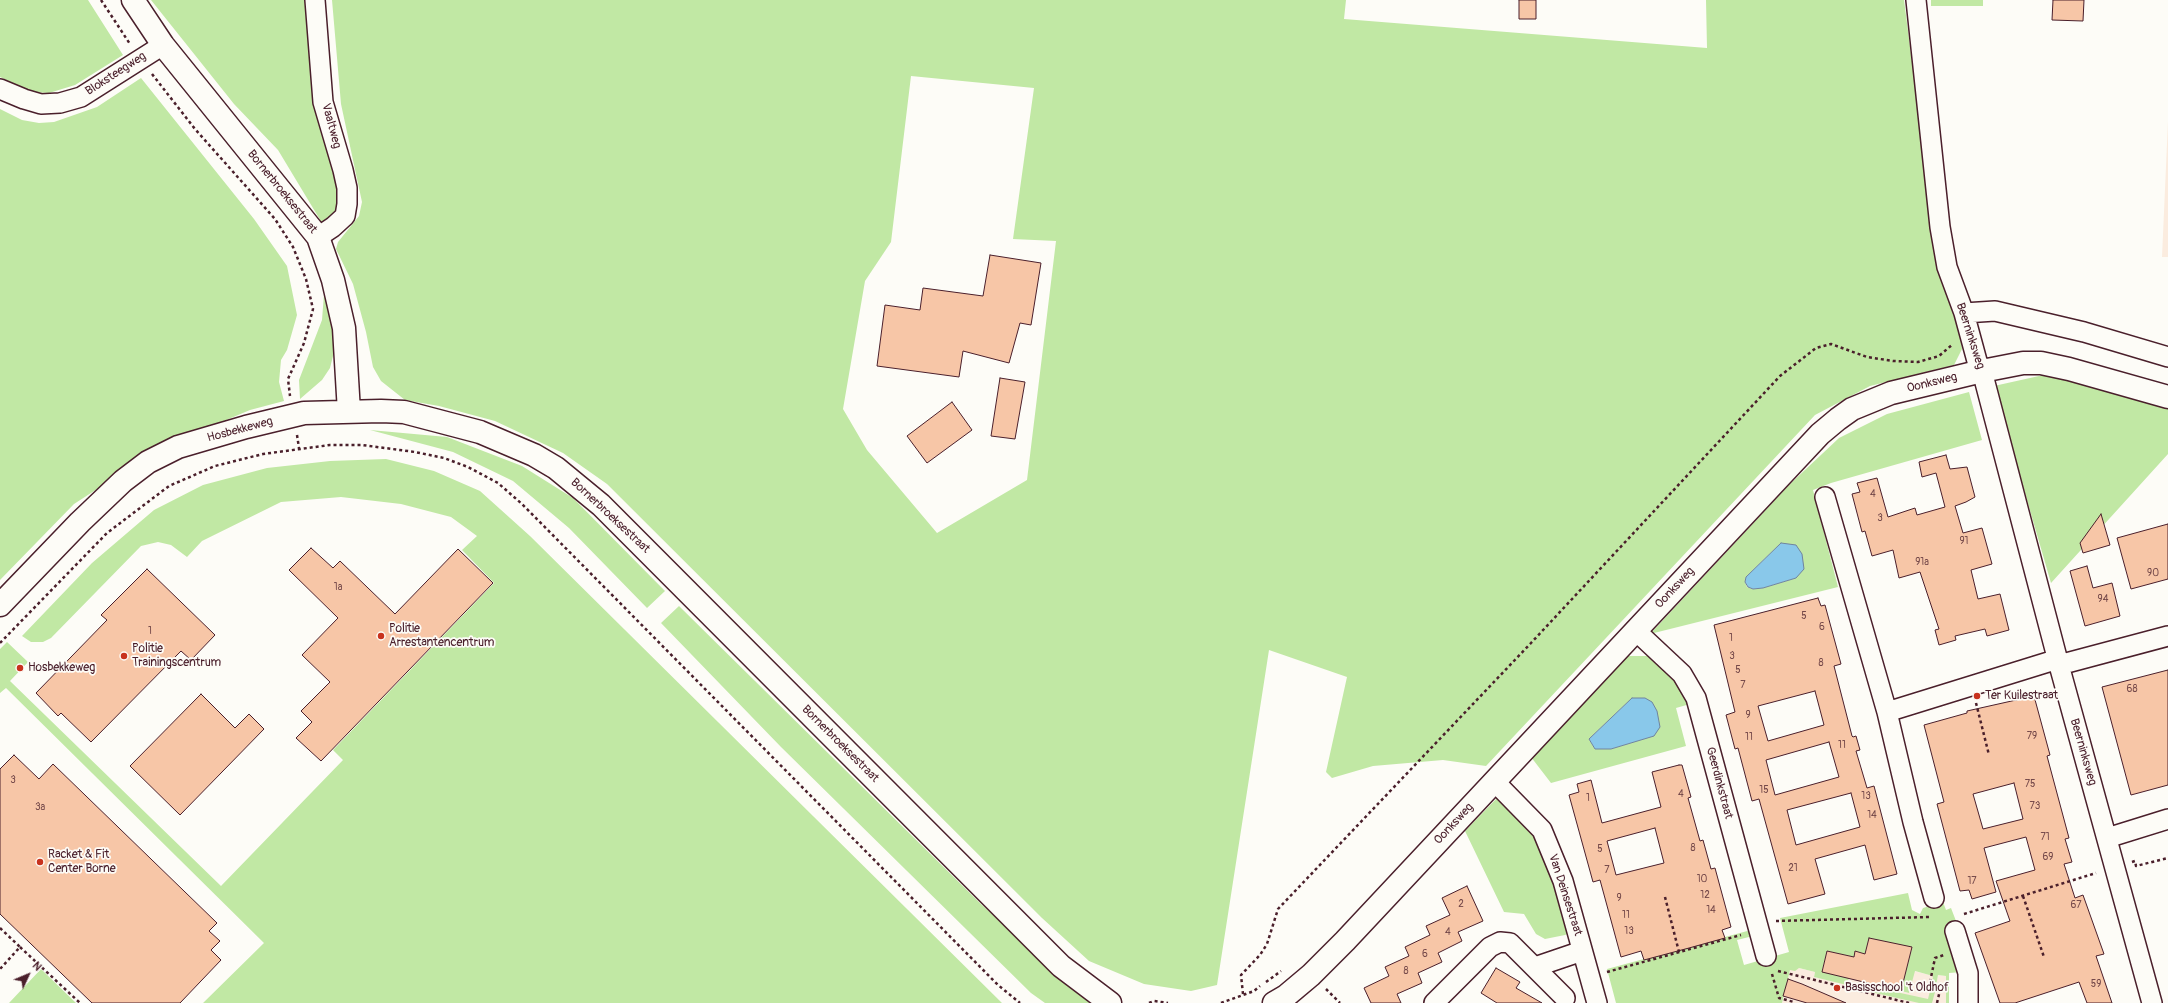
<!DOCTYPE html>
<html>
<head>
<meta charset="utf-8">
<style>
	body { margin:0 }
	#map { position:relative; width:2168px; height:1003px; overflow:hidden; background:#fdfcf7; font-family:Pangolin,sans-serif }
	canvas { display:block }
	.north { position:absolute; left:8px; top:955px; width:40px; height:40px; -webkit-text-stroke:3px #fdfcf7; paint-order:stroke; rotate:46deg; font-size:11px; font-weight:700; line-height:16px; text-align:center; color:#4a1f2b }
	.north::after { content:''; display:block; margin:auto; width:14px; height:18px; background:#4a1f2b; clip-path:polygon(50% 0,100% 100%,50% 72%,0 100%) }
</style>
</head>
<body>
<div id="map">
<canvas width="2168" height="1003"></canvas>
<div class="north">N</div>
</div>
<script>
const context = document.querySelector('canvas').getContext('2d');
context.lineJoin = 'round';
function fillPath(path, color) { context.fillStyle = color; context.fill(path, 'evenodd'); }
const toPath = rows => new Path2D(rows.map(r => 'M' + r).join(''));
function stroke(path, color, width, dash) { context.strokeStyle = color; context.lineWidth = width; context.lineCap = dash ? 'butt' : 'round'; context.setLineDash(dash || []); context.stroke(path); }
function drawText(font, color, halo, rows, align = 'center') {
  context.font = font + ' Pangolin,sans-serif'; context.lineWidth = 3.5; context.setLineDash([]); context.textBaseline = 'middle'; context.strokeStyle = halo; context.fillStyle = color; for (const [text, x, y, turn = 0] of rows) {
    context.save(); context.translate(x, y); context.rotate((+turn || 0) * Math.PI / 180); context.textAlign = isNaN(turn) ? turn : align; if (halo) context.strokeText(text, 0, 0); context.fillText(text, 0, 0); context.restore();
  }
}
const built = toPath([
	[2168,121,2168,257,2162,257],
	[1799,968,1815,972,1814,977,1847,984,1850,973,1875,985,1909,993,1914,971,1934,976,1932,985,1936,985,1938,975,1947,976,1946,1003,1782,1003,1790,970]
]);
const green = toPath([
	[0,0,88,0,123,55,75,85,49,93,32,92,0,77],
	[151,0,307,0,315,106,322,132,340,181,338,214,322,223,278,150,234,104],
	[332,0,1346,0,1344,19,1707,48,1706,0,1904,0,1934,232,1960,329,1962,349,1954,365,1870,386,1815,415,1486,766,1443,760,1373,766,1332,778,1326,772,1347,677,1269,650,1217,985,1191,991,1144,984,1089,961,1042,918,607,484,563,453,495,421,439,406,405,400,381,381,373,367,366,332,353,284,336,249,338,242,359,216,362,202,341,104],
	[911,76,1034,88,1013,239,1056,241,1027,480,937,533,867,450,843,409,865,281,891,242],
	[1931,0,1983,0,1983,6,1931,6],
	[141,78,254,219,287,266,297,315,287,350,281,360,279,382,284,401,250,410,162,447,74,504,0,580,0,109,22,120,39,123,54,122,97,107],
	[325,281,334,326,334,352,330,368,322,380,300,399,299,380,322,320],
	[2048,374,2168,405,2168,454,2051,583,1994,386],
	[1969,392,1982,440,1831,483,1813,490,1838,587,1650,634,1789,485,1839,438,1887,414],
	[1781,543,1796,578,1763,588,1753,589,1747,587,1745,582,1746,577],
	[370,430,447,437,522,466,573,498,665,591,647,608,569,528,513,481,453,452],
	[386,459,434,471,480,491,530,536,1002,1003,203,1003,264,943,6,688,0,693,0,649,7,642,28,662,10,681,221,886,343,760,333,750,494,583,462,550,477,536,451,517,401,504,341,497,281,502,202,541,187,557,171,545,158,542,141,546,51,638,43,642,31,642,22,636,92,563,154,510,203,485,267,468,330,461],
	[679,606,982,905,1083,996,1096,1003,1045,1003,1031,993,781,747,661,623],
	[1626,656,1652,656,1685,690,1690,704,1676,708,1686,746,1551,783,1531,757],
	[1632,698,1653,736,1611,749,1595,749,1589,739],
	[1500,795,1525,825,1547,856,1575,930,1565,935,1545,939,1536,934,1524,914,1504,912,1465,831],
	[1908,893,1912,910,1920,914,1923,908,1943,902,1946,910,1951,908,1956,921,1946,924,1962,972,1949,973,1949,1003,1946,1003,1946,976,1938,975,1936,986,1932,985,1933,976,1915,971,1909,993,1901,991,1912,948,1869,938,1865,954,1855,951,1854,957,1827,951,1822,971,1849,978,1847,985,1814,977,1815,972,1799,968,1795,971,1790,970,1782,1003,1616,1003,1607,969,1751,930,1753,936,1737,940,1744,965,1789,952,1780,918],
	[41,969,76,1003,9,1003],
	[1873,987,1928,999,1930,991,1935,992,1932,1003,1919,1003,1871,992]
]);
const water = toPath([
	[1781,543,1796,545,1802,554,1804,569,1796,578,1763,588,1753,589,1748,587,1745,582,1746,577,1781,543],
	[1632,698,1645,698,1652,702,1657,711,1660,727,1654,736,1611,749,1595,749,1589,739,1632,698]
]);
const building = toPath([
	[1519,0,1536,0,1536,19,1519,19,1519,0],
	[2053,0,2084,0,2083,21,2052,20,2053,0],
	[990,255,1041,263,1031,325,1020,323,1009,363,963,351,959,377,877,366,885,305,920,310,923,288,983,296,990,255],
	[1000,378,1025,382,1015,439,991,436,1000,378],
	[952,402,972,430,927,463,907,436,952,402],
	[1946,455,1950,469,1967,467,1975,497,1966,502,1955,506,1963,533,1982,528,1992,564,1971,570,1978,599,2000,594,2009,630,1987,636,1985,629,1955,636,1956,640,1939,645,1935,630,1939,629,1920,572,1899,578,1893,550,1872,556,1865,531,1862,532,1852,494,1860,492,1857,483,1877,478,1888,517,1915,508,1917,515,1945,507,1936,473,1922,477,1919,462,1946,455],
	[2101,514,2110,545,2083,553,2080,543,2101,514],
	[2168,524,2168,579,2131,589,2117,538,2168,524],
	[311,548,333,568,340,561,395,614,458,549,493,583,321,761,296,738,312,722,301,711,330,682,302,655,338,618,289,570,311,548],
	[2087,566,2093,588,2112,583,2120,616,2085,626,2070,571,2087,566],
	[147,569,215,635,191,660,181,651,91,742,61,713,58,716,36,693,107,620,101,615,147,569],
	[1818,598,1821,606,1825,605,1841,664,1834,666,1852,736,1853,737,1856,736,1860,750,1856,751,1867,788,1874,786,1897,874,1874,880,1865,845,1815,859,1825,894,1788,904,1759,799,1752,801,1738,748,1735,749,1726,715,1735,712,1714,625,1818,598],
	[1815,691,1824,725,1768,741,1758,706,1815,691],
	[1829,742,1839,777,1775,795,1766,760,1829,742],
	[1851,793,1860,827,1796,845,1787,810,1851,793],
	[2168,670,2168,785,2131,795,2102,687,2168,670],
	[201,694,235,728,249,714,264,729,180,815,130,766,201,694],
	[2034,696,2050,755,2047,756,2069,838,2065,839,2072,862,2064,864,2075,898,2083,895,2104,954,2096,956,2112,1003,2087,1003,2079,982,2015,1003,2000,1003,1975,933,2010,921,1996,881,2035,870,2026,837,1984,848,1996,892,1972,899,1969,890,1960,891,1937,804,1944,802,1924,725,1967,713,1967,711,2034,696],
	[2014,783,2023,819,1983,829,1973,794,2014,783],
	[14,755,39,779,53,764,217,923,209,931,220,941,211,950,221,960,180,1003,92,1003,0,914,0,769,14,755],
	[1679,765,1682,765,1691,797,1688,798,1700,841,1703,840,1711,869,1715,868,1731,927,1722,930,1725,938,1689,948,1644,960,1641,951,1621,957,1600,880,1593,882,1569,795,1579,792,1577,784,1591,780,1602,823,1661,807,1652,772,1679,765],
	[1655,828,1664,863,1616,875,1607,841,1655,828],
	[1467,886,1483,921,1458,932,1462,941,1438,953,1442,962,1418,973,1422,983,1397,994,1401,1003,1371,1003,1364,988,1389,976,1385,967,1409,956,1405,947,1430,935,1426,926,1450,915,1442,898,1467,886],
	[1869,938,1912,947,1901,991,1822,972,1827,951,1854,957,1855,951,1865,954,1869,938],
	[1496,968,1520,982,1516,988,1542,1003,1497,1003,1481,993,1496,968],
	[1788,979,1802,984,1846,1003,1807,1003,1783,996,1788,979]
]);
const path = toPath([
	[101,0,130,44],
	[152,74,195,129,275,219,293,247,306,279,313,309,304,343,288,379,290,396],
	[297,435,299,448],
	[0,643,107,533,169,486,215,466,263,454,330,445,362,445,415,452,444,458,468,467,498,483,522,504,998,985,1020,1003],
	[1976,703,1989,755],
	[2132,862,2135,861,2136,866,2168,858],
	[2023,896,2044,957],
	[1665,897,1679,952],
	[1964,914,2096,873],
	[1776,921,1929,917],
	[0,928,20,947,0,969],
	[20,947,80,1003],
	[1778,971,1909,1003],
	[1607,972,1741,935],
	[1772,974,1779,998,1794,1002],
	[1266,982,1281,971],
	[1326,989,1340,1003],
	[1243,994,1241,975,1260,955,1267,944,1278,909,1531,643,1780,376,1816,348,1831,344,1867,357,1893,361,1918,362,1939,356,1953,344],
	[1149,1003,1154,1001,1168,1003],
	[1221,1003,1254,991,1260,986],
	[1937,1003,1940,990,1929,987,1935,958,1944,955]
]);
const minor = toPath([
	[315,0,323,102,343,170,347,188,347,204,345,216,333,227,318,237],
	[1916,0,1940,227,1947,267,1964,313,1977,361,1982,371,2059,665,2152,1003],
	[0,89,24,99,41,104,60,103,81,97,163,45],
	[1964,313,1995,311,2084,332,2168,357],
	[1825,497,1887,712,1913,822,1934,898],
	[1635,630,1682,674,1696,698,1766,956],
	[2059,665,2168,636],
	[1887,712,2058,659],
	[1494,781,1542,830,1563,881,1597,1003],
	[2107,838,2168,819],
	[1955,931,1968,973,1968,1003],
	[1535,967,1582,951],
	[1434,1003,1490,947,1500,942,1510,943,1565,998]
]);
const major = toPath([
	[133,0,163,45,318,237,333,280,344,328,349,412],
	[0,605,80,522,123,481,148,462,178,447,246,427,304,413,381,411,404,412,480,432,534,455,556,468,601,505,1061,966,1110,1003],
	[1274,1003,1286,996,1311,975,1345,941,1820,434,1838,419,1852,409,1891,393,1982,371,2023,363,2041,363,2069,369,2168,397]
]);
const markers = [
	[381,636,4,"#c8321e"],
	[124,656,4,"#c8321e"],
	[20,668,4,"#c8321e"],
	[1977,696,4,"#c8321e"],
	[40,862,4,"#c8321e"],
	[1837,988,4,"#c8321e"]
];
const numberNames = [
	["4",1873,494],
	["3",1880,518],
	["91",1964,541],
	["91a",1922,562],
	["90",2153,573],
	["1a",338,587],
	["94",2103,599],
	["5",1804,616],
	["6",1822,627],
	["1",150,631],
	["1",1731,638],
	["3",1732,656],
	["8",1821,663],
	["5",1738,670],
	["7",1743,685],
	["68",2132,689],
	["9",1748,715],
	["79",2032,736],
	["11",1749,737],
	["11",1842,745],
	["3",13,780],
	["75",2030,784],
	["15",1764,790],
	["4",1681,794],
	["13",1866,796],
	["1",1588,798],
	["73",2035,806],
	["3a",40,807],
	["14",1872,815],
	["71",2045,837],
	["8",1693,848],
	["5",1600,849],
	["69",2048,857],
	["21",1793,868],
	["7",1607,870],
	["10",1702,879],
	["17",1972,881],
	["12",1705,895],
	["9",1619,898],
	["2",1461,904],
	["67",2076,905],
	["14",1711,910],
	["11",1626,915],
	["13",1629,931],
	["4",1448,932],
	["6",1425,954],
	["8",1406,971],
	["59",2096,984]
];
const streetNames = [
	["Bloksteegweg",116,74,-33],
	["Vaaltweg",331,126,75],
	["Bornerbroeksestraat",282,192,51],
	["Beerninksweg",1970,336,72],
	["Oonksweg",1932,383,-14],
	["Hosbekkeweg",240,430,-15],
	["Bornerbroeksestraat",610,516,43],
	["Oonksweg",1675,588,-47],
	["Bornerbroeksestraat",840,744,45],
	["Beerninksweg",2083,752,74],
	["Geerdinkstraat",1719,783,75],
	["Oonksweg",1454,824,-47],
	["Van Deinsestraat",1565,895,72]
];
const poiNames = [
	["Politie",389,629],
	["Arrestantencentrum",389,643],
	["Politie",132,649],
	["Trainingscentrum",132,663],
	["Hosbekkeweg",28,668],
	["Ter Kuilestraat",1985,696],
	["Racket & Fit",48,855],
	["Center Borne",48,869],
	["Basisschool 't Oldhof",1845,988]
];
fillPath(built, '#fbecdf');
fillPath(green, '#c1e8a4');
fillPath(water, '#89c8ea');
stroke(water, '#70849e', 1);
fillPath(building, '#f7c6a7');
stroke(building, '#4a1f2b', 1);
stroke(minor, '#4a1f2b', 22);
stroke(major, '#4a1f2b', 25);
stroke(path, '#4a1f2b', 2.5, [3, 3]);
stroke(minor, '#fdfcf7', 19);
stroke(major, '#fdfcf7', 22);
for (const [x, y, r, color] of markers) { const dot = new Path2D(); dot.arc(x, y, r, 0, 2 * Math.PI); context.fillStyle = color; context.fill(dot); stroke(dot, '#fdfcf7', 1.5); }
drawText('10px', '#75494a', null, numberNames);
drawText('12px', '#4a1f2b', '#fdfcf7', streetNames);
drawText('12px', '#4a1f2b', '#fdfcf7', poiNames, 'left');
</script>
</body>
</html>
